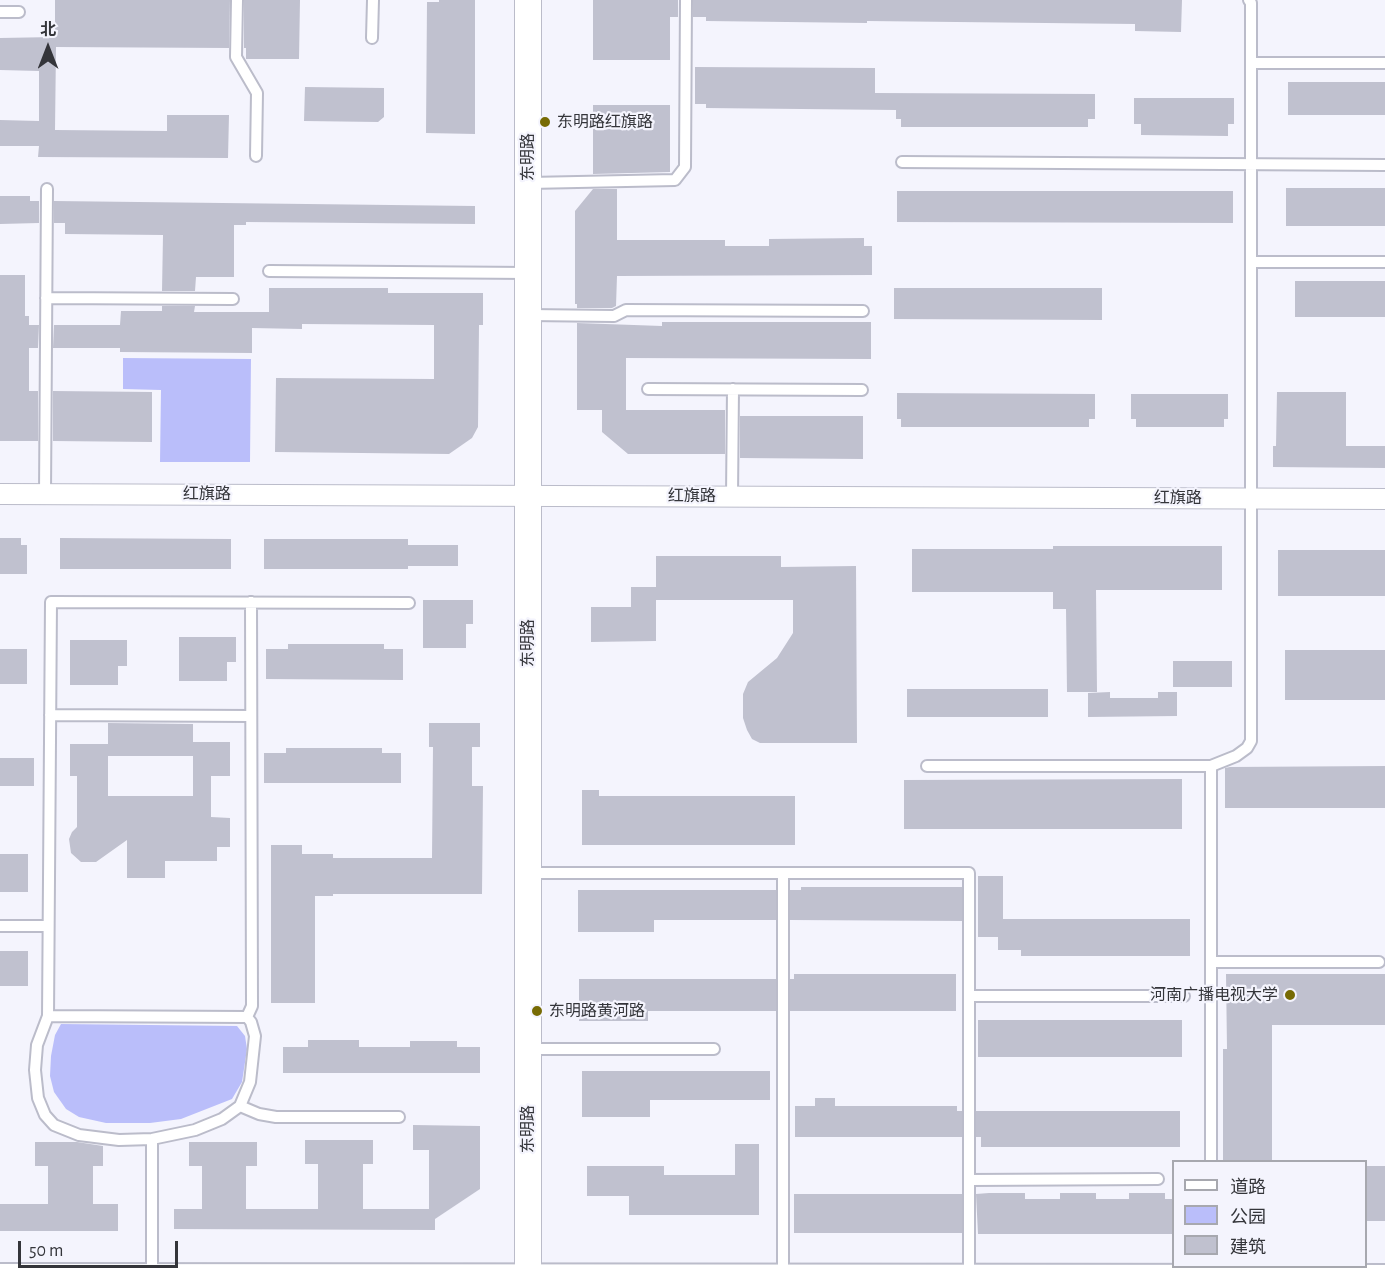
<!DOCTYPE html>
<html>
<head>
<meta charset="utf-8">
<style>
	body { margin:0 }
	#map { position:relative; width:1385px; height:1286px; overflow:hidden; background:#f4f4fd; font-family:"Alegreya Sans","Noto Sans SC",sans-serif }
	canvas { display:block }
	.legend { position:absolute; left:1172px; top:1160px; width:195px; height:108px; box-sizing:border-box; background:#f4f4fd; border:2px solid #a7a8af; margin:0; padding:8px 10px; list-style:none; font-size:18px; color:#34353a }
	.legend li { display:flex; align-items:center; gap:12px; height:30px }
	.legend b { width:30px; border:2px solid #a7a8af }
	.north { position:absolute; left:18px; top:18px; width:60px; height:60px; -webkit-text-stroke:4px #f4f4fd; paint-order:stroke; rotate:0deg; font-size:16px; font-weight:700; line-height:24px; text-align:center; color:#34353a }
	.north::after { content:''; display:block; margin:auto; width:21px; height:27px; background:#34353a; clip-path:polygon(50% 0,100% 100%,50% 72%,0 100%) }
	.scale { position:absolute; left:18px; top:1241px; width:160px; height:27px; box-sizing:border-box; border:3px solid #34353a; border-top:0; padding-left:8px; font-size:18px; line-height:21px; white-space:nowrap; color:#34353a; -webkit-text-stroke:4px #f4f4fd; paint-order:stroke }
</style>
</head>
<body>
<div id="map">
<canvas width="1385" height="1286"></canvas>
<ul class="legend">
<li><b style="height:8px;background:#fff"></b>道路</li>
<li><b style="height:16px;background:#babefa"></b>公园</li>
<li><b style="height:16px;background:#c0c1cf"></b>建筑</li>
</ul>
<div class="north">北</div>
<div class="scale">50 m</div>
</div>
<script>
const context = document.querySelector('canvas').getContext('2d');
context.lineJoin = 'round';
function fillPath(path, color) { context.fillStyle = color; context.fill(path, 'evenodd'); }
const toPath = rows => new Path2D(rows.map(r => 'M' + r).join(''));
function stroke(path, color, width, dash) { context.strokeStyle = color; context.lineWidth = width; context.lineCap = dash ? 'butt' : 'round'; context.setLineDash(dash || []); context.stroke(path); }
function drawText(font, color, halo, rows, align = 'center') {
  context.font = font + ' "Alegreya Sans","Noto Sans SC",sans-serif'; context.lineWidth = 4.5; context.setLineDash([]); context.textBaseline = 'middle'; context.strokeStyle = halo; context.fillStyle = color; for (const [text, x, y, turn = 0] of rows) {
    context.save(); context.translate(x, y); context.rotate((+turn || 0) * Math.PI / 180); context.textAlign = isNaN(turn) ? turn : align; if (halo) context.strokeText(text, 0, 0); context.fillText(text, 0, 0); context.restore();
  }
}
const green = toPath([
	[123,358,251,359,250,462,160,462,161,390,123,389],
	[61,1024,237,1026,245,1036,247,1049,242,1082,232,1099,181,1119,150,1123,106,1123,79,1117,66,1109,54,1092,50,1076,51,1056,55,1035]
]);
const building = toPath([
	[55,0,230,0,229,48,56,47,55,130,167,131,167,115,229,115,228,158,38,157,39,146,0,146,0,120,39,121,39,71,0,70,0,38,55,37],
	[244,0,300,0,299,59,246,59,246,48,244,48],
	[439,0,475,0,475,134,426,133,427,2,439,2],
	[593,0,678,0,678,17,670,17,670,60,593,60],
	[693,0,1182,0,1181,32,1135,31,1135,24,867,21,867,23,706,21,706,17,693,17],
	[695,67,875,68,875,93,1095,94,1095,119,1088,119,1088,127,901,127,901,119,896,119,896,110,706,108,706,104,695,104],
	[1288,82,1385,82,1385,115,1288,115],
	[305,87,384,88,384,117,378,122,304,121],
	[1134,98,1234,98,1234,124,1228,124,1228,136,1141,135,1141,124,1134,124],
	[593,105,670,105,670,172,593,174],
	[1286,188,1385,188,1385,226,1286,226],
	[593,189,617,189,617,240,725,240,725,246,769,246,769,239,864,238,864,246,872,246,872,275,617,276,616,306,612,308,577,308,577,304,575,304,575,211],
	[897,191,1233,191,1233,223,897,222],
	[0,196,30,196,30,201,39,201,39,223,0,224],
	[54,201,475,206,475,224,246,222,246,225,234,225,234,277,196,277,195,291,162,291,163,235,65,234,65,223,54,223],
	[0,275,25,275,25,316,29,316,29,325,39,325,38,348,29,348,29,391,38,391,38,441,0,441],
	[1295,281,1385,281,1385,317,1295,317],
	[269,288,388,288,388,293,483,293,483,325,479,325,478,427,472,438,449,454,275,452,276,378,434,379,434,325,302,324,302,329,252,328,252,353,120,352,120,348,53,348,54,325,120,325,121,311,162,311,162,306,195,306,194,312,269,312],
	[894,288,1102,288,1102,320,894,319],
	[662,322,871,322,871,359,626,358,626,410,725,410,725,454,628,454,602,432,602,410,577,410,577,323,662,326],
	[53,391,152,392,152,442,53,441],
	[1277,392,1346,392,1346,446,1385,446,1385,468,1273,467,1273,446,1276,446],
	[897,393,1095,394,1095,419,1089,419,1089,427,901,427,901,419,897,419],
	[1131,394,1228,394,1228,419,1224,419,1224,427,1136,427,1136,419,1131,419],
	[740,416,863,416,863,459,740,458],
	[0,538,21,538,21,545,27,545,27,574,0,574],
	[60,538,231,539,231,569,60,569],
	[264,539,408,539,408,545,458,545,458,566,408,566,408,569,264,569],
	[1053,546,1222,546,1222,590,1096,590,1097,692,1067,692,1066,609,1053,609,1053,592,912,592,912,549,1053,549],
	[1278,550,1385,550,1385,596,1278,596],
	[656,556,781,556,781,567,856,566,857,743,760,743,752,739,747,730,743,718,743,694,748,682,777,658,793,633,793,600,656,600,656,641,591,642,591,607,631,607,631,587,656,587],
	[423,600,473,600,473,624,466,624,466,648,423,648],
	[179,637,236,637,236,662,227,662,227,681,179,681],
	[70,640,127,640,127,666,118,666,118,685,70,685],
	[288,644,384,644,384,649,403,649,403,680,266,679,266,649,288,649],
	[0,649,27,649,27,684,0,684],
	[1285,650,1385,650,1385,700,1285,700],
	[1173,661,1232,661,1232,687,1173,687],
	[907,689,1048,689,1048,717,907,717],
	[1110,692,1110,698,1158,698,1158,692,1177,692,1177,716,1088,717,1088,693],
	[108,723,193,724,193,742,230,742,230,776,211,776,211,817,230,818,230,847,217,847,217,861,165,861,165,878,127,878,127,840,96,862,81,862,71,853,69,839,72,832,77,827,77,776,70,776,70,744,108,744],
	[108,756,193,756,193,796,108,796],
	[429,723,480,723,480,747,472,747,472,786,483,786,482,894,333,894,333,896,315,896,315,1003,271,1003,271,845,302,845,302,854,333,854,333,858,432,858,433,747,429,747],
	[286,748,382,748,382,753,401,753,401,783,264,783,264,753,286,753],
	[0,758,34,758,34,786,0,786],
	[1385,766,1385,808,1225,808,1225,768,1230,767],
	[1182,779,1182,829,904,829,904,780],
	[582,790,599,790,599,796,795,796,795,845,582,845],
	[0,854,28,854,28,892,0,892],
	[978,876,1003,876,1003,919,1190,919,1190,956,1021,956,1021,950,998,950,998,937,978,937],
	[801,887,962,887,962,921,790,920,790,890,801,890],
	[578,890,776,890,776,920,654,920,654,932,578,932],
	[0,951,28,951,28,986,0,986],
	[794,974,956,974,956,1011,790,1011,790,979,794,979],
	[1226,974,1385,974,1385,1025,1272,1025,1272,1161,1223,1161,1223,1049,1227,1049],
	[579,979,776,979,776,1011,648,1011,648,1021,579,1021],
	[978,1020,1182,1020,1182,1057,978,1057],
	[308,1040,359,1040,359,1047,410,1047,410,1041,457,1041,457,1047,480,1047,480,1073,283,1073,283,1047,308,1047],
	[582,1071,770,1071,770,1100,650,1100,650,1117,582,1117],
	[815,1098,835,1098,835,1106,957,1106,957,1111,962,1111,962,1137,795,1137,795,1106,815,1106],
	[976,1111,1180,1111,1180,1147,981,1147,981,1137,976,1137],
	[413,1125,480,1126,480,1189,435,1219,435,1230,174,1229,174,1209,202,1209,202,1166,189,1166,189,1142,257,1142,257,1166,246,1166,246,1209,318,1209,318,1164,305,1164,305,1140,373,1140,373,1164,363,1164,363,1209,429,1209,429,1150,413,1150],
	[35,1142,77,1142,103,1146,103,1166,93,1166,93,1204,118,1204,118,1231,0,1231,0,1204,48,1204,48,1166,35,1166],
	[735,1144,759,1144,759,1215,629,1215,629,1196,587,1196,587,1166,664,1166,664,1175,735,1175],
	[1365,1166,1385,1166,1385,1221,1365,1221],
	[989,1193,1025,1193,1025,1199,1060,1199,1060,1193,1096,1193,1096,1199,1129,1199,1129,1193,1165,1193,1165,1199,1173,1199,1173,1234,978,1234,976,1194],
	[794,1194,962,1194,962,1233,794,1233]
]);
const service = toPath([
	[237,0,236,57,257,93,256,156],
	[0,12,19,12],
	[372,38,373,0],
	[1251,63,1385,63],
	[902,162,1385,165],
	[529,183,675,180,685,167,686,0],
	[1251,262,1385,262],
	[269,271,528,273],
	[46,298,233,299],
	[529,315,614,316,626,310,863,311],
	[648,389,862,390],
	[45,494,47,189],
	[732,496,733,389],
	[50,715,251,716],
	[927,766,1211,766,1236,756,1247,748,1251,741,1251,3,1249,0],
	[1211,766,1211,1162],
	[528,873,969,873,969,1279],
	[783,873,783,1278],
	[0,926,48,926],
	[1211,962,1379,962],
	[969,996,1184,996],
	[48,1016,51,602,409,603],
	[48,1016,247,1017,251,1022,255,1036,250,1082,240,1106,222,1119,195,1130,152,1139,119,1140,79,1135,54,1125,45,1115,38,1098,35,1070,37,1045,48,1016],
	[247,1017,252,1006,251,602],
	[528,1049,714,1049],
	[240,1106,259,1114,276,1117,399,1117],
	[969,1180,1158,1179],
	[152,1277,152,1139]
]);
const minor = toPath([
	[0,494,1385,499]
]);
const tertiary = toPath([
	[528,1286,528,0]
]);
const secondary = toPath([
	[0,1278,1385,1279]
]);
const markers = [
	[545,122,6,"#776b04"],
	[1290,995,6,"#776b04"],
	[537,1011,6,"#776b04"]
];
const poiNames = [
	["东明路红旗路",557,122],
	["河南广播电视大学",1278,995,"right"],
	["东明路黄河路",549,1011]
];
const streetNames = [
	["东明路",528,157,-90],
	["红旗路",207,494],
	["红旗路",692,496],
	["红旗路",1178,498],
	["东明路",528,643,-90],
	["东明路",528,1129,-90]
];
fillPath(green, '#babefa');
fillPath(building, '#c0c1cf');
stroke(service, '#bbbcca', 14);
stroke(minor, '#bbbcca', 22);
stroke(tertiary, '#bbbcca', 28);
stroke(secondary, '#bbbcca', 32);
stroke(service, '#fff', 10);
stroke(minor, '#fff', 20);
stroke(tertiary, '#fff', 26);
stroke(secondary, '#fff', 28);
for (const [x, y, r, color] of markers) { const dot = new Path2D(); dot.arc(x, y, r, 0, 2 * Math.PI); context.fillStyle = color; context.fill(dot); stroke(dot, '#f4f4fd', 2); }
drawText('16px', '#34353a', '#f4f4fd', poiNames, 'left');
drawText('16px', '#34353a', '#f4f4fd', streetNames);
</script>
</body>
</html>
